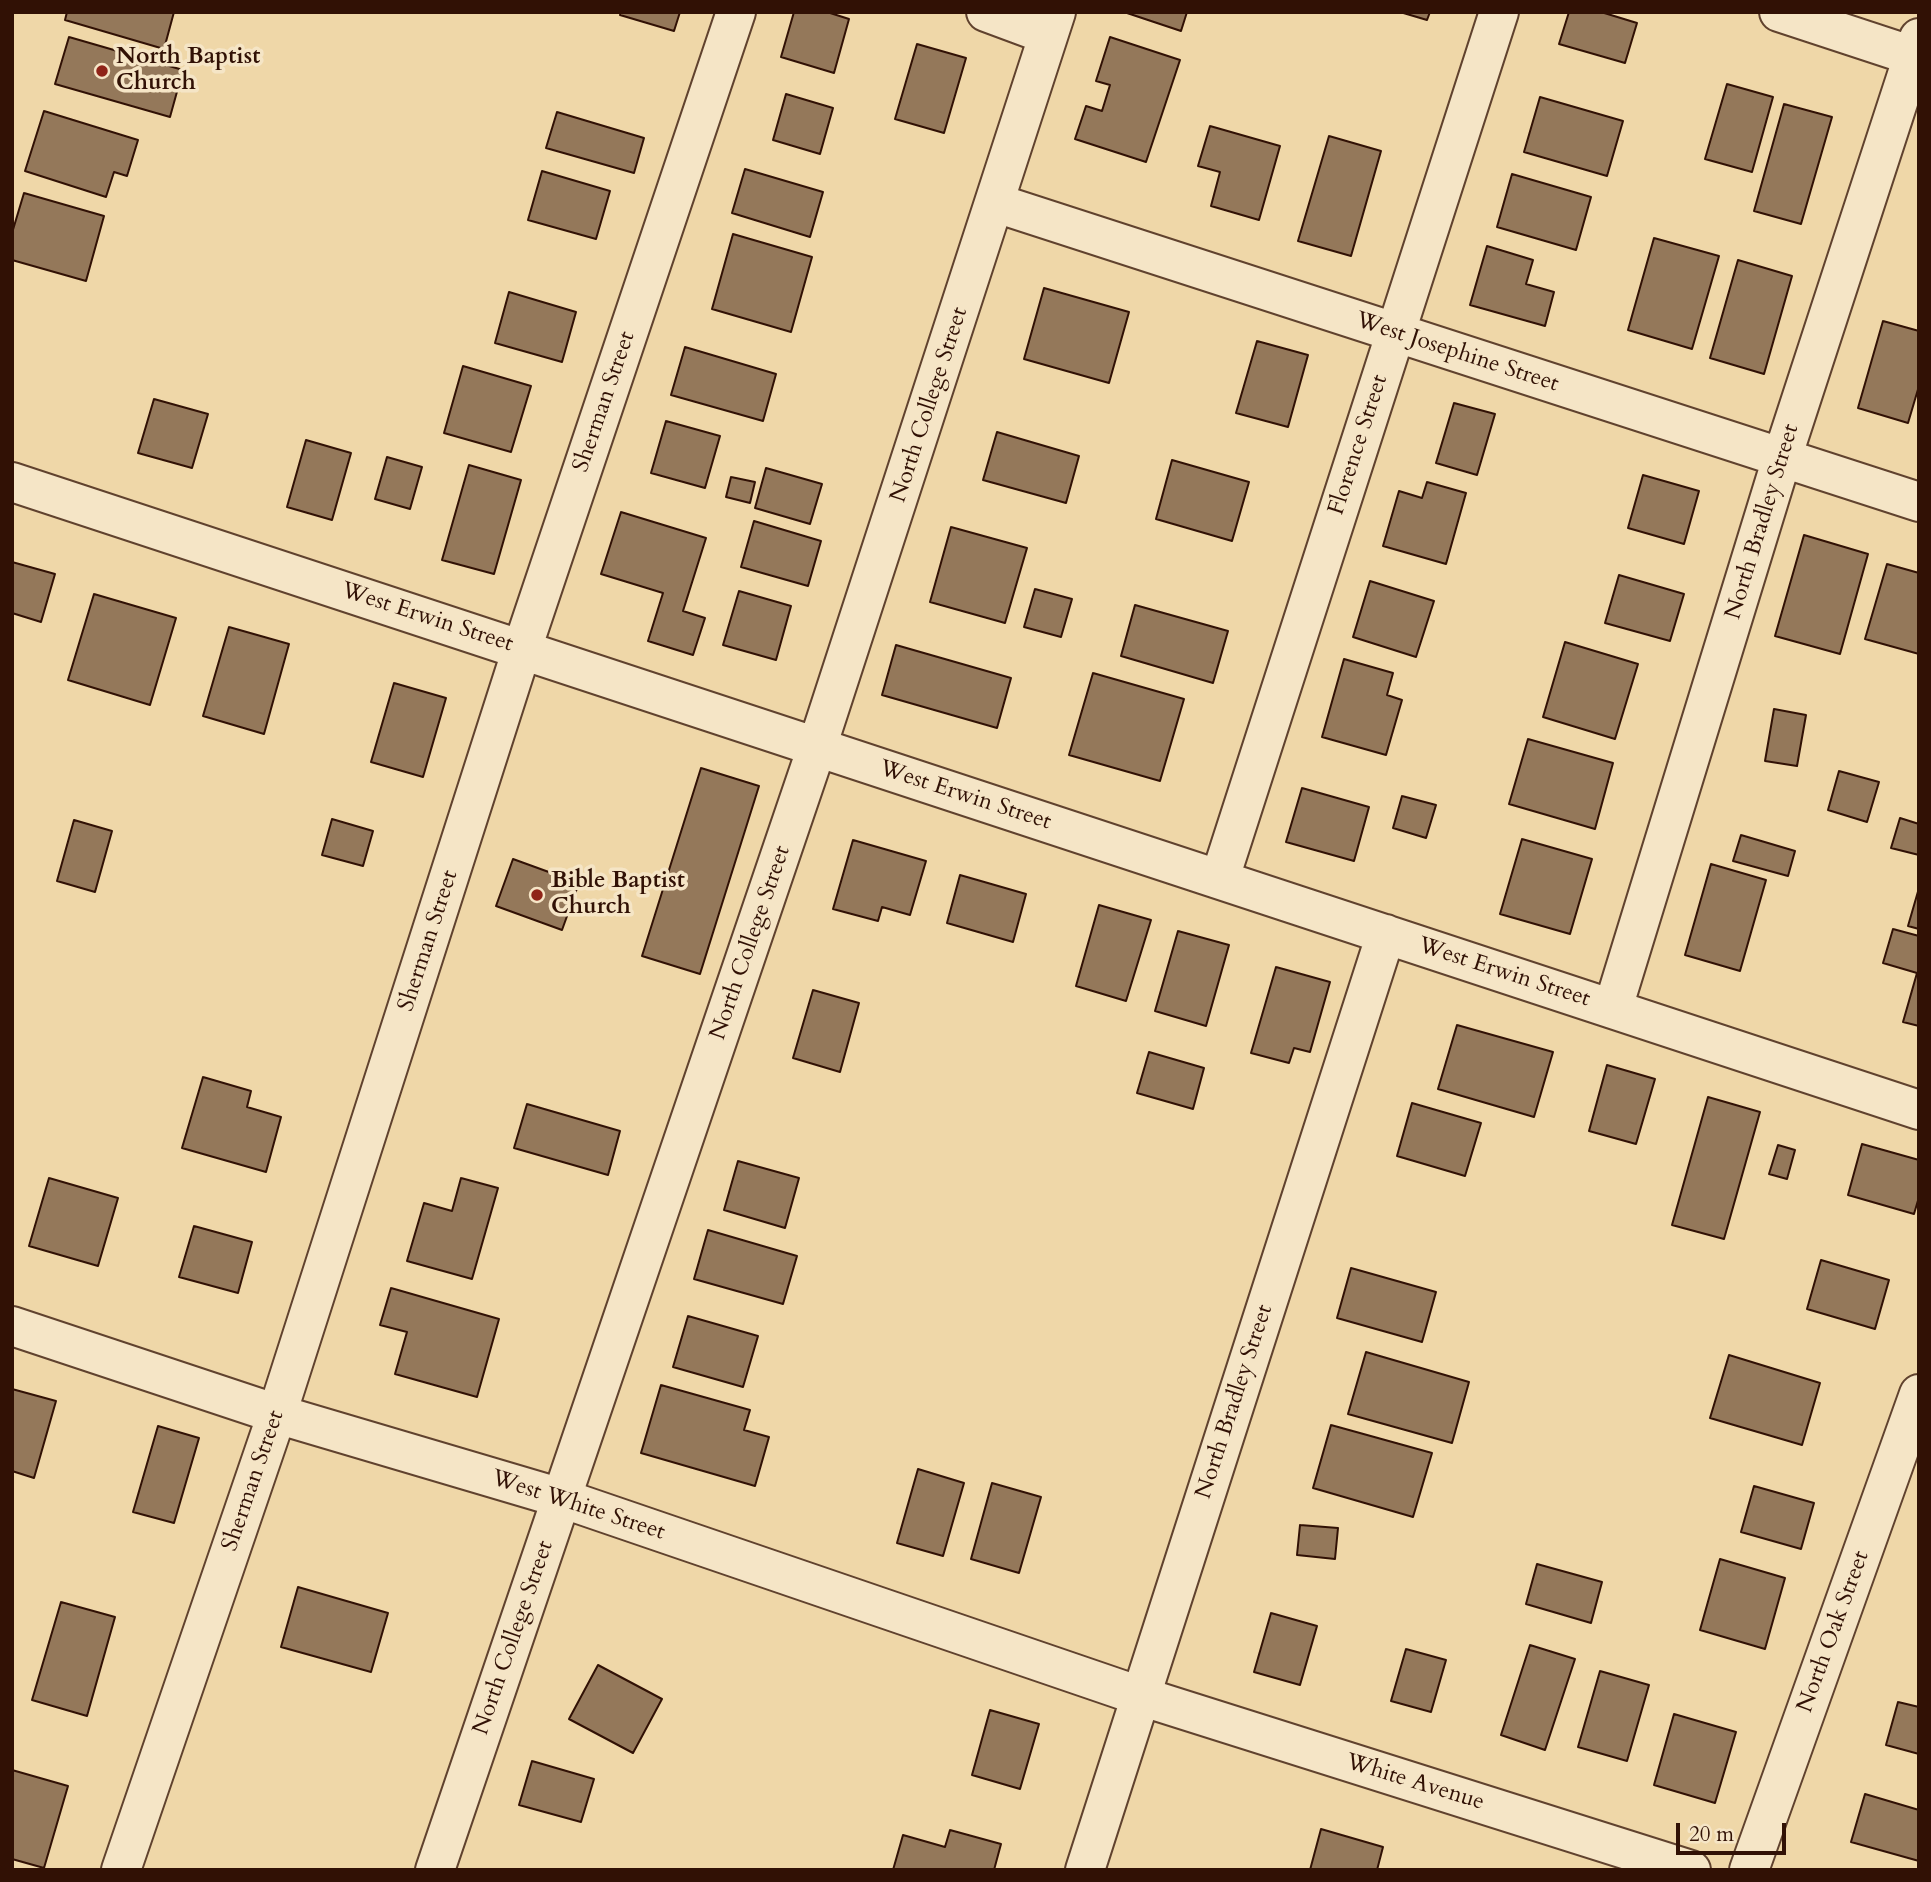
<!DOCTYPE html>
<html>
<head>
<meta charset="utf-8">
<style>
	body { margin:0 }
	#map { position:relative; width:1931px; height:1882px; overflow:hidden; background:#efd7a8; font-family:Cardo,serif }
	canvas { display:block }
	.frame { position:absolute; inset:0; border:14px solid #311105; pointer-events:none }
	.scale { position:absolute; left:1676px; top:1823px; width:110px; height:32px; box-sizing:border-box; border:4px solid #311105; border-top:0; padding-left:9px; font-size:21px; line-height:24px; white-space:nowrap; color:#311105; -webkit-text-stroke:5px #f5e5c6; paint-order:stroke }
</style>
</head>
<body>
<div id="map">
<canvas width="1931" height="1882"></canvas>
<div class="frame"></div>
<div class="scale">20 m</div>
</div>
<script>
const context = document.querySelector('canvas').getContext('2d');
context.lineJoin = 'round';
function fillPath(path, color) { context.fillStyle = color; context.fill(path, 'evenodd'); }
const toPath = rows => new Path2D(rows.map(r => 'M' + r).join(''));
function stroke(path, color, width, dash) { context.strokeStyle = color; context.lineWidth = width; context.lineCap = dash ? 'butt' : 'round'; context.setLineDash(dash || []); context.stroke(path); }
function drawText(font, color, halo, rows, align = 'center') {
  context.font = font + ' Cardo,serif'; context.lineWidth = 7; context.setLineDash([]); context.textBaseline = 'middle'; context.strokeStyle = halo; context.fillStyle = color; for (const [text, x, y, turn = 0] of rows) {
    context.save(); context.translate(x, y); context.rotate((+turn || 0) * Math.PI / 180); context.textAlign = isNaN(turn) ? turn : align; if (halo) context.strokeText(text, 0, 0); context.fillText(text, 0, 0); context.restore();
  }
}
const building = toPath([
	[67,12,174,12,164,49,65,20,67,12],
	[621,12,680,12,674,31,620,15,621,12],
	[794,12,827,12,849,19,834,73,781,57,794,12],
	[1124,12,1187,12,1181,31,1124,12],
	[1400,12,1430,12,1427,20,1400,12],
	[1569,12,1601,12,1637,23,1625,63,1559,44,1569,12],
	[69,37,183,70,170,117,55,84,69,37],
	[1110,37,1180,60,1146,162,1075,139,1086,106,1102,111,1110,85,1096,81,1110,37],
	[917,44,966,58,944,133,895,119,917,44],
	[1727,84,1773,97,1752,172,1705,159,1727,84],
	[786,94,833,108,820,154,773,140,786,94],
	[1540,97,1623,121,1607,176,1524,152,1540,97],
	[1784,104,1832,117,1801,224,1754,211,1784,104],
	[44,111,138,140,127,176,114,172,106,197,25,171,44,111],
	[557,112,644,138,634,173,546,148,557,112],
	[1210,126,1280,146,1259,220,1211,206,1220,172,1198,166,1210,126],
	[1329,136,1381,151,1351,256,1298,241,1329,136],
	[745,169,823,192,810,237,732,213,745,169],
	[542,171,610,191,596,239,528,220,542,171],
	[1512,174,1591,197,1576,250,1497,227,1512,174],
	[24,193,104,216,86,281,12,260,12,233,24,193],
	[733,234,812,257,791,332,712,309,733,234],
	[1654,238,1719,256,1692,349,1628,330,1654,238],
	[1487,246,1533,260,1526,284,1554,292,1545,326,1470,305,1487,246],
	[1738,260,1792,276,1764,374,1710,358,1738,260],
	[1044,288,1129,312,1109,383,1024,359,1044,288],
	[509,292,576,312,562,362,495,343,509,292],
	[1883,321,1919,331,1919,386,1908,423,1858,408,1883,321],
	[1257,341,1308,355,1288,427,1236,413,1257,341],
	[685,347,776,374,763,421,671,395,685,347],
	[463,366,531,386,511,452,444,433,463,366],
	[154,399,208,414,192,468,138,453,154,399],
	[1454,403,1495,414,1477,475,1436,463,1454,403],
	[666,421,720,436,705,488,651,473,666,421],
	[997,432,1079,456,1066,503,983,480,997,432],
	[306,440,351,453,332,520,287,507,306,440],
	[387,457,422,467,410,509,375,499,387,457],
	[1172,460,1249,482,1232,541,1156,519,1172,460],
	[469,465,521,480,494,574,442,560,469,465],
	[766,468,822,484,810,524,755,508,766,468],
	[1643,475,1699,491,1684,544,1628,528,1643,475],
	[731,477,755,482,750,503,726,497,731,477],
	[1427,482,1466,493,1446,564,1383,546,1399,491,1422,498,1427,482],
	[621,512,706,538,683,611,705,618,693,655,648,641,663,593,601,574,621,512],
	[754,521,821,541,808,586,741,567,754,521],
	[951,527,1027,548,1005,623,930,602,951,527],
	[1804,535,1868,554,1840,654,1775,636,1804,535],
	[12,562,55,574,41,622,12,613,12,562],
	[1887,564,1919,573,1919,654,1865,639,1887,564],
	[1619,575,1684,594,1670,641,1605,623,1619,575],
	[1370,581,1434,601,1416,657,1353,637,1370,581],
	[1035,589,1072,599,1061,637,1024,627,1035,589],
	[739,591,791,606,776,660,723,645,739,591],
	[94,594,176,618,150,705,68,680,94,594],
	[1135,605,1228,631,1213,683,1121,656,1135,605],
	[229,627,289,644,264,734,203,716,229,627],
	[1565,642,1638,664,1615,739,1543,717,1565,642],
	[896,645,1011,678,997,728,882,695,896,645],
	[1344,659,1393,673,1387,695,1402,700,1386,755,1322,737,1344,659],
	[1093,673,1184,699,1160,781,1069,755,1093,673],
	[394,683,446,698,423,777,371,762,394,683],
	[1774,709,1806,715,1797,766,1765,761,1774,709],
	[1528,739,1613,763,1595,829,1509,804,1528,739],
	[701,768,759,786,700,974,642,956,701,768],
	[1839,771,1879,782,1867,822,1828,810,1839,771],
	[1302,788,1369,807,1354,861,1286,842,1302,788],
	[1402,796,1436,805,1426,838,1393,828,1402,796],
	[1900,818,1919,824,1919,855,1891,848,1900,818],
	[332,819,373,831,363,866,322,855,332,819],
	[74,820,112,831,95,892,57,881,74,820],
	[1741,835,1795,851,1788,876,1733,861,1741,835],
	[1522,839,1592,859,1570,934,1500,914,1522,839],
	[853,840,926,861,910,915,882,907,878,921,833,909,853,840],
	[513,859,579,883,562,930,496,906,513,859],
	[1711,864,1766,880,1740,971,1685,955,1711,864],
	[960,875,1026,894,1013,942,947,923,960,875],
	[1919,888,1919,929,1908,926,1919,888],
	[1099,905,1151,920,1126,1001,1076,986,1099,905],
	[1893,929,1919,936,1919,1026,1903,1022,1917,973,1883,963,1893,929],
	[1178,931,1229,945,1206,1026,1155,1011,1178,931],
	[1276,967,1330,982,1310,1052,1294,1048,1289,1063,1251,1053,1276,967],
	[813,990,859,1003,840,1072,793,1058,813,990],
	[1457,1025,1553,1052,1534,1117,1438,1089,1457,1025],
	[1149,1052,1204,1068,1193,1109,1137,1093,1149,1052],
	[1607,1065,1655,1079,1636,1144,1589,1131,1607,1065],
	[203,1077,251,1091,247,1107,281,1117,266,1172,182,1148,203,1077],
	[1708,1097,1760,1112,1724,1239,1672,1225,1708,1097],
	[1412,1103,1481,1123,1465,1176,1397,1156,1412,1103],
	[527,1104,620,1131,608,1175,514,1148,527,1104],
	[1862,1144,1919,1160,1919,1197,1914,1214,1848,1195,1862,1144],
	[1778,1145,1795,1150,1787,1179,1769,1174,1778,1145],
	[738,1161,799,1178,785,1228,724,1210,738,1161],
	[49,1178,118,1198,98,1266,29,1246,49,1178],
	[461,1178,498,1188,472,1279,407,1261,424,1203,452,1211,461,1178],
	[194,1226,252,1242,238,1293,179,1277,194,1226],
	[708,1230,797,1256,783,1304,694,1279,708,1230],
	[1821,1260,1889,1280,1875,1329,1807,1309,1821,1260],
	[1351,1268,1436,1292,1422,1342,1337,1318,1351,1268],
	[391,1288,499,1319,477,1397,395,1374,407,1332,380,1325,391,1288],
	[688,1316,758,1336,743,1387,673,1367,688,1316],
	[1366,1352,1469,1382,1452,1443,1348,1414,1366,1352],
	[1729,1355,1820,1383,1802,1445,1710,1418,1729,1355],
	[661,1385,750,1410,744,1430,769,1437,755,1486,641,1453,661,1385],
	[12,1389,56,1401,34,1478,12,1471,12,1389],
	[1331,1425,1432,1453,1413,1517,1313,1488,1331,1425],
	[158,1426,199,1438,174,1523,133,1512,158,1426],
	[918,1469,964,1483,943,1556,897,1543,918,1469],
	[992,1483,1041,1497,1019,1573,971,1559,992,1483],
	[1754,1486,1814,1503,1801,1549,1741,1532,1754,1486],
	[1300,1525,1338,1528,1335,1559,1297,1555,1300,1525],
	[1720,1559,1785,1578,1765,1649,1700,1630,1720,1559],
	[1537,1564,1602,1582,1591,1623,1526,1604,1537,1564],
	[298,1587,388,1613,371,1672,281,1647,298,1587],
	[61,1602,115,1617,87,1716,32,1700,61,1602],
	[1271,1613,1317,1626,1300,1685,1254,1672,1271,1613],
	[1530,1645,1575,1659,1545,1750,1501,1735,1530,1645],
	[1406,1649,1446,1660,1431,1712,1391,1701,1406,1649],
	[598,1665,662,1699,633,1753,569,1719,598,1665],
	[1600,1671,1649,1685,1627,1761,1578,1747,1600,1671],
	[1898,1702,1919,1707,1919,1754,1886,1745,1898,1702],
	[990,1710,1039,1724,1020,1789,972,1775,990,1710],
	[1674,1714,1736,1732,1715,1803,1654,1785,1674,1714],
	[532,1761,594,1779,581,1822,519,1805,532,1761],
	[12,1770,68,1786,44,1868,12,1859,12,1770],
	[1865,1794,1919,1810,1919,1861,1851,1842,1865,1794],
	[1321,1829,1383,1847,1377,1870,1310,1870,1321,1829],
	[950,1830,1001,1844,994,1870,893,1870,903,1835,945,1847,950,1830]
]);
const minor = toPath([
	[986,12,1048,35],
	[1779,12,1919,58],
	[996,203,1919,502],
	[12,482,1919,1110],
	[1220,878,1499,12],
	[1613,1008,1782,458,1919,38],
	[121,1870,277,1414,522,649,736,12],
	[435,1870,817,747,1056,12],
	[1085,1870,1386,934],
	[1749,1870,1919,1394]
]);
const tertiary = toPath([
	[12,1326,277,1414,561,1498,1140,1696,1691,1870]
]);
const markers = [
	[102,71,7,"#8f2418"],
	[537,895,7,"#8f2418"]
];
const poiNames = [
	["North Baptist",116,58],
	["Church",116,84],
	["Bible Baptist",551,882],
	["Church",551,908]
];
const streetNames = [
	["West Josephine Street",1457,353,18],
	["Sherman Street",605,402,-71],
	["North College Street",930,405,-72],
	["Florence Street",1359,445,-72],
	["North Bradley Street",1763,522,-73],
	["West Erwin Street",427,618,18],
	["West Erwin Street",965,796,18],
	["Sherman Street",429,941,-72],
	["North College Street",751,943,-71],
	["West Erwin Street",1504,973,18],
	["North Bradley Street",1235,1402,-72],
	["Sherman Street",254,1481,-71],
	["West White Street",578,1506,18],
	["North Oak Street",1834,1632,-70],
	["North College Street",514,1638,-71],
	["White Avenue",1415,1783,17]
];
fillPath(building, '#94785a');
stroke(building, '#311105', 2);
stroke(minor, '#60422e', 42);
stroke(tertiary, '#60422e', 42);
stroke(minor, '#f5e5c6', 38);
stroke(tertiary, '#f5e5c6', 38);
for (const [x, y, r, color] of markers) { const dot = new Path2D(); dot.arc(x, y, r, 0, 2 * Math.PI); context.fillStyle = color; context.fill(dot); stroke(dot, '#f5e5c6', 2.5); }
drawText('bold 23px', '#311105', '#f5e5c6', poiNames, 'left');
drawText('23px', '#311105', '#f5e5c6', streetNames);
</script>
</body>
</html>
